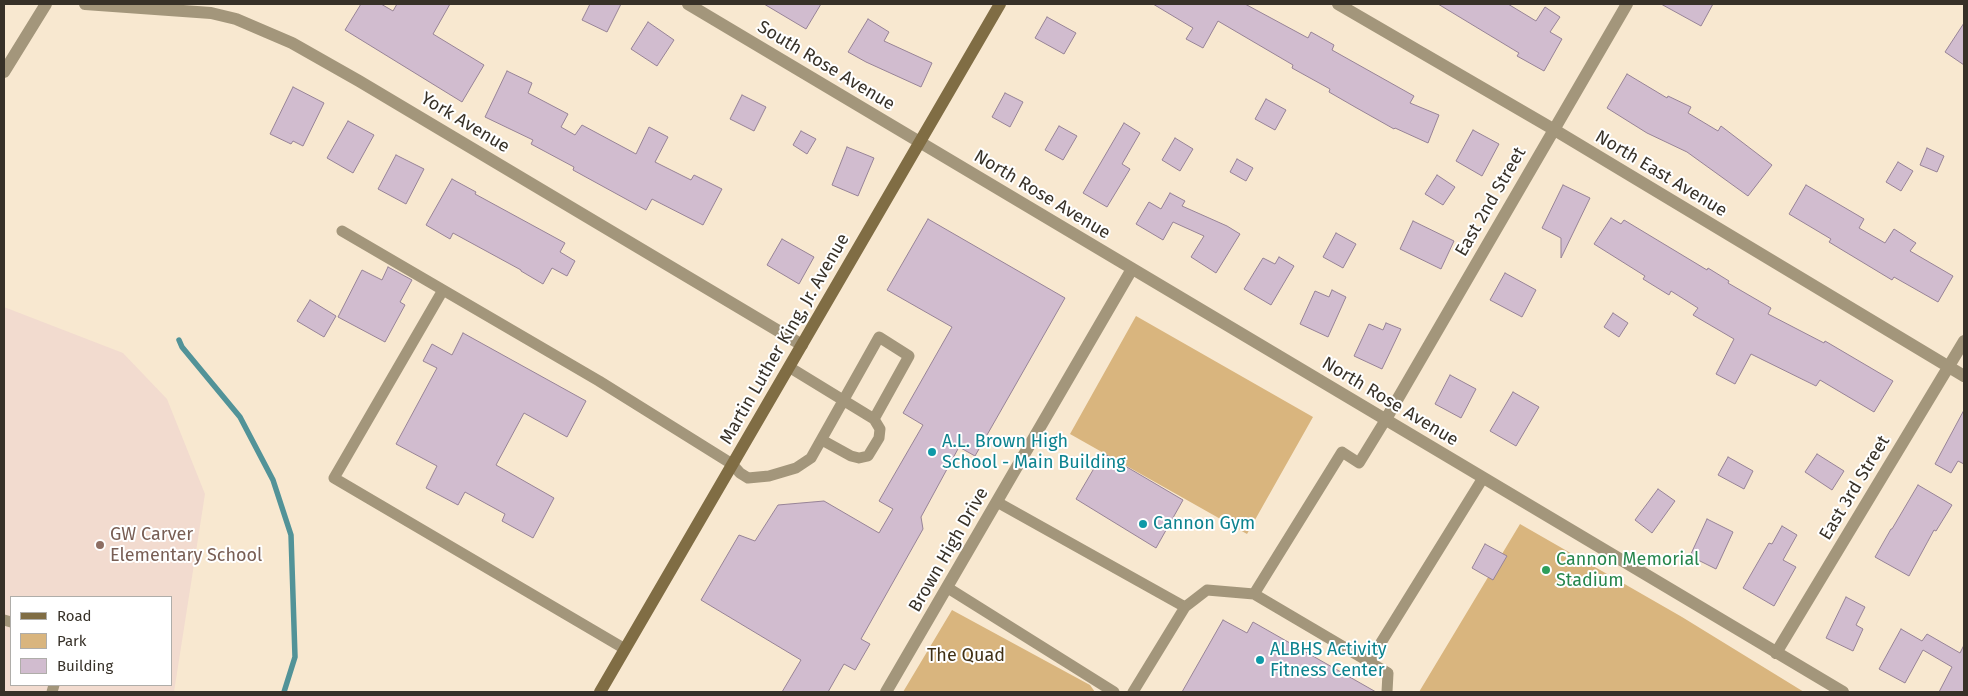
<!DOCTYPE html>
<html>
<head>
<meta charset="utf-8">
<style>
	body { margin:0 }
	#map { position:relative; width:1968px; height:696px; overflow:hidden; background:#f8e8d0; font-family:"Fira Sans",sans-serif }
	canvas { display:block }
	.frame { position:absolute; inset:0; border:5px solid #373128; pointer-events:none }
	.legend { position:absolute; left:10px; top:596px; width:162px; height:90px; box-sizing:border-box; background:#fff; border:1px solid #afada9; margin:0; padding:6px 9px; list-style:none; font-size:15px; color:#373128 }
	.legend li { display:flex; align-items:center; gap:10px; height:25px }
	.legend b { width:25px; border:1px solid #afada9 }
</style>
</head>
<body>
<div id="map">
<canvas width="1968" height="696"></canvas>
<div class="frame"></div>
<ul class="legend">
<li><b style="height:6px;background:#806d44"></b>Road</li>
<li><b style="height:14px;background:#d9b57e"></b>Park</li>
<li><b style="height:14px;background:#d1bccf"></b>Building</li>
</ul>
</div>
<script>
const context = document.querySelector('canvas').getContext('2d');
context.lineJoin = 'round';
function fillPath(path, color) { context.fillStyle = color; context.fill(path, 'evenodd'); }
const toPath = rows => new Path2D(rows.map(r => 'M' + r).join(''));
function stroke(path, color, width, dash) { context.strokeStyle = color; context.lineWidth = width; context.lineCap = dash ? 'butt' : 'round'; context.setLineDash(dash || []); context.stroke(path); }
function drawText(font, color, halo, rows, align = 'center') {
  context.font = font + ' "Fira Sans",sans-serif'; context.lineWidth = 4; context.setLineDash([]); context.textBaseline = 'middle'; context.strokeStyle = halo; context.fillStyle = color; for (const [text, x, y, turn = 0] of rows) {
    context.save(); context.translate(x, y); context.rotate((+turn || 0) * Math.PI / 180); context.textAlign = isNaN(turn) ? turn : align; if (halo) context.strokeText(text, 0, 0); context.fillText(text, 0, 0); context.restore();
  }
}
const education = toPath([
	[4,307,123,353,167,399,205,494,174,692,4,692],
	[11,597,171,597,171,685,11,685]
]);
const green = toPath([
	[1136,316,1313,417,1247,534,1070,434],
	[1520,524,1682,617,1804,692,1419,692],
	[952,610,1090,685,1095,692,903,692]
]);
const stream = toPath([
	[179,340,182,347,240,417,273,480,291,535,295,657,284,692]
]);
const building = toPath([
	[361,4,381,4,393,11,397,4,450,4,433,34,484,65,462,102,345,30,361,4],
	[590,4,621,4,607,32,582,20,590,4],
	[764,4,821,4,806,29,764,4],
	[1153,4,1245,4,1308,38,1311,32,1334,45,1332,50,1414,96,1410,103,1439,115,1428,143,1395,128,1394,129,1355,107,1329,92,1330,89,1292,68,1293,65,1218,21,1203,48,1186,39,1193,28,1153,4],
	[1438,4,1508,4,1536,21,1545,7,1560,17,1550,32,1562,39,1544,71,1517,56,1519,53,1438,4],
	[1661,4,1713,4,1701,26,1661,4],
	[1047,17,1076,33,1064,54,1035,38,1047,17],
	[868,19,889,32,884,41,932,63,921,87,866,62,848,52,868,19],
	[648,22,674,40,657,66,631,49,648,22],
	[1964,23,1964,65,1945,52,1964,23],
	[507,71,532,83,528,93,568,114,561,127,575,135,582,125,636,154,649,127,668,137,655,162,691,180,694,175,722,189,703,225,652,199,646,210,573,170,574,167,531,144,533,140,485,117,507,71],
	[1627,74,1667,98,1668,96,1691,107,1688,113,1718,131,1721,126,1772,165,1748,196,1687,152,1647,133,1607,108,1627,74],
	[293,87,324,103,303,146,293,141,291,144,270,134,293,87],
	[1005,93,1023,102,1010,127,992,117,1005,93],
	[742,95,766,107,754,131,730,119,742,95],
	[1266,99,1286,110,1275,130,1255,119,1266,99],
	[348,121,374,135,353,173,327,158,348,121],
	[1124,123,1140,133,1122,164,1130,169,1107,207,1083,193,1124,123],
	[1059,126,1077,136,1063,160,1045,150,1059,126],
	[1473,130,1499,144,1482,176,1456,161,1473,130],
	[801,131,816,139,807,154,793,145,801,131],
	[1175,138,1193,149,1180,171,1162,160,1175,138],
	[847,147,874,158,858,196,832,185,847,147],
	[1927,148,1944,156,1937,172,1920,165,1927,148],
	[396,155,424,169,406,204,378,189,396,155],
	[1237,159,1253,168,1246,181,1230,172,1237,159],
	[1898,162,1913,171,1901,191,1886,182,1898,162],
	[1437,175,1455,187,1443,205,1425,194,1437,175],
	[452,179,476,192,475,194,565,243,560,252,575,261,567,276,552,268,543,284,521,271,521,270,453,233,450,239,426,225,452,179],
	[1563,185,1590,198,1561,258,1561,238,1542,228,1563,185],
	[1806,185,1864,219,1859,228,1885,243,1894,229,1916,243,1910,251,1953,276,1938,302,1894,277,1892,280,1829,242,1831,239,1789,214,1806,185],
	[1170,193,1185,201,1182,206,1227,226,1240,234,1216,273,1191,257,1204,236,1173,222,1163,240,1136,224,1149,202,1161,209,1170,193],
	[1611,218,1621,224,1624,220,1707,270,1708,268,1729,281,1728,283,1771,308,1768,314,1824,343,1825,341,1893,381,1874,412,1820,380,1816,386,1751,354,1735,384,1716,374,1734,339,1693,315,1698,308,1671,291,1669,295,1643,279,1645,276,1594,244,1611,218],
	[928,219,1065,298,975,456,959,447,921,517,923,529,861,639,870,644,855,670,844,664,828,692,782,692,801,660,701,600,739,535,755,541,778,505,824,501,879,533,893,509,879,501,923,425,903,413,952,327,887,290,928,219],
	[1413,221,1454,241,1441,269,1400,249,1413,221],
	[1336,233,1356,244,1343,268,1323,257,1336,233],
	[782,239,814,257,799,284,767,265,782,239],
	[1279,257,1294,266,1271,305,1244,289,1263,258,1275,264,1279,257],
	[388,267,412,280,400,302,405,305,385,342,338,317,362,270,382,280,388,267],
	[1505,273,1536,290,1522,317,1490,300,1505,273],
	[1332,290,1346,297,1328,337,1300,324,1315,291,1329,297,1332,290],
	[310,300,336,316,324,337,297,321,310,300],
	[1613,313,1628,323,1619,337,1604,327,1613,313],
	[1386,323,1401,329,1382,369,1354,356,1369,324,1383,330,1386,323],
	[463,333,586,401,567,437,524,413,496,465,554,498,533,538,502,521,505,514,465,492,458,505,426,488,437,466,396,444,437,368,423,361,432,344,452,355,463,333],
	[1450,375,1476,389,1461,418,1435,404,1450,375],
	[1513,392,1539,407,1516,446,1490,431,1513,392],
	[1964,410,1964,464,1958,461,1951,473,1935,464,1964,410],
	[1103,453,1183,500,1156,548,1076,499,1103,453],
	[1817,454,1844,471,1832,490,1805,472,1817,454],
	[1728,457,1753,471,1744,489,1718,475,1728,457],
	[1918,485,1952,505,1936,531,1934,530,1909,576,1875,557,1891,529,1892,529,1918,485],
	[1658,489,1675,501,1652,533,1635,520,1658,489],
	[1707,519,1733,532,1716,569,1690,556,1707,519],
	[1782,526,1797,535,1783,560,1796,567,1774,606,1743,588,1769,543,1772,544,1782,526],
	[1485,544,1507,556,1493,580,1472,568,1485,544],
	[1846,597,1865,607,1856,625,1863,629,1853,651,1826,638,1846,597],
	[1223,620,1247,633,1253,622,1376,692,1182,692,1223,620],
	[1901,629,1922,641,1927,634,1960,653,1964,645,1964,692,1939,692,1952,667,1923,650,1905,683,1879,669,1901,629]
]);
const service = toPath([
	[342,231,599,381,732,464,740,473,748,478,769,476,796,468,811,458,879,337,909,356,874,419],
	[443,290,334,478,625,649],
	[789,367,874,419,880,429,879,438,868,456,859,458,851,456,822,440],
	[997,502,1185,607],
	[948,588,1114,692],
	[1254,594,1388,673,1387,692],
	[4,620,11,622],
	[1369,662,1483,478],
	[52,692,54,685],
	[1133,692,1185,607,1207,590,1254,594,1342,452,1359,463,1386,419]
]);
const minor = toPath([
	[85,4,211,13,236,19,292,43,359,81,802,345],
	[688,4,1843,692],
	[1338,4,1553,129,1964,376],
	[4,72,46,4],
	[1386,419,1627,4],
	[1776,653,1964,341],
	[886,692,1132,269]
]);
const secondary = toPath([
	[600,692,1000,4]
]);
const markers = [
	[932,452,5,"#0f9aa8"],
	[1143,524,5,"#0f9aa8"],
	[100,545,5,"#8d6e63"],
	[1546,570,5,"#2e9e5b"],
	[1260,660,5,"#0f9aa8"]
];
const streetNames = [
	["South Rose Avenue",826,66,31],
	["York Avenue",465,123,31],
	["North East Avenue",1661,174,31],
	["North Rose Avenue",1042,195,31],
	["East 2nd Street",1491,202,-60],
	["Martin Luther King, Jr. Avenue",785,339,-60],
	["North Rose Avenue",1390,402,31],
	["East 3rd Street",1855,488,-59],
	["Brown High Drive",949,550,-60]
];
const cultureNames = [
	["A.L. Brown High",942,442],
	["School - Main Building",942,463],
	["Cannon Gym",1153,524],
	["ALBHS Activity",1270,650],
	["Fitness Center",1270,671]
];
const educationNames = [
	["GW Carver",110,535],
	["Elementary School",110,556]
];
const leisureNames = [
	["Cannon Memorial",1556,560],
	["Stadium",1556,581]
];
const parkNames = [
	["The Quad",966,656]
];
fillPath(education, '#f2dbcf');
fillPath(green, '#d9b57e');
stroke(stream, '#529398', 5.5);
fillPath(building, '#d1bccf');
stroke(building, '#978396', 1);
stroke(service, '#a3967b', 11);
stroke(minor, '#a3967b', 12);
stroke(secondary, '#806d44', 12);
for (const [x, y, r, color] of markers) { const dot = new Path2D(); dot.arc(x, y, r, 0, 2 * Math.PI); context.fillStyle = color; context.fill(dot); stroke(dot, '#fff', 2); }
drawText('18px', '#373128', '#fff', streetNames);
drawText('18px', '#0d838f', '#fff', cultureNames, 'left');
drawText('18px', '#785e54', '#fff', educationNames, 'left');
drawText('18px', '#27864d', '#fff', leisureNames, 'left');
drawText('18px', '#413014', '#fff', parkNames);
</script>
</body>
</html>
